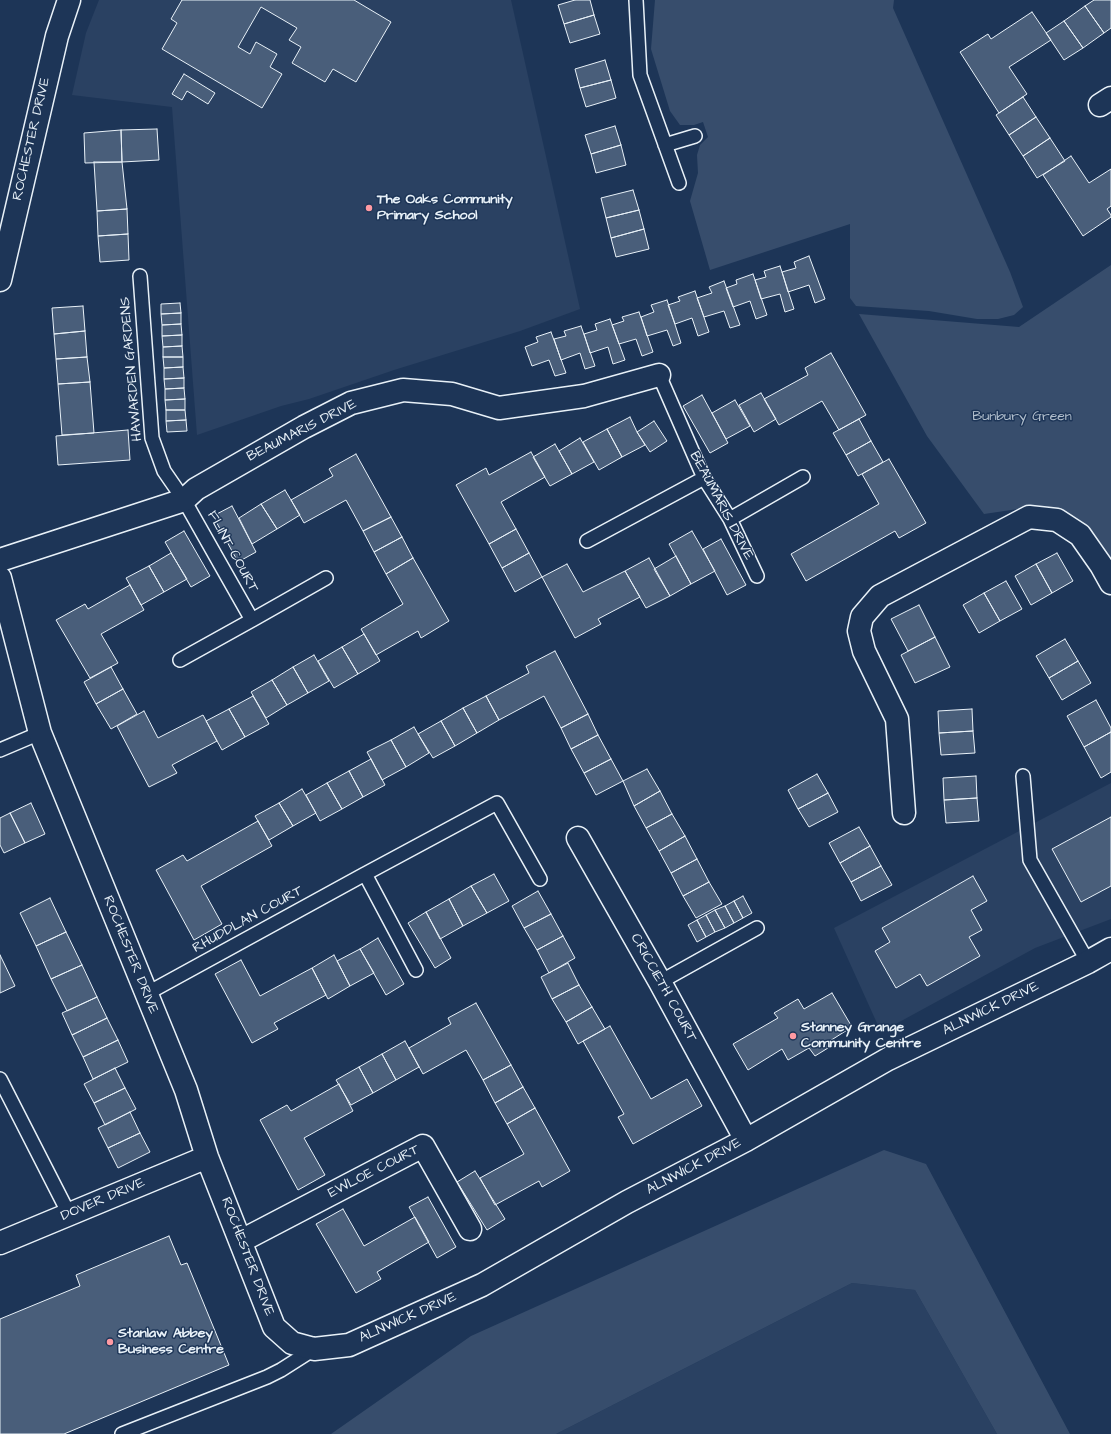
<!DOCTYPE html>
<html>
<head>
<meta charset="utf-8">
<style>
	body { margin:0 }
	canvas { display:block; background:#1d3557 }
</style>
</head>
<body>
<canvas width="1111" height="1434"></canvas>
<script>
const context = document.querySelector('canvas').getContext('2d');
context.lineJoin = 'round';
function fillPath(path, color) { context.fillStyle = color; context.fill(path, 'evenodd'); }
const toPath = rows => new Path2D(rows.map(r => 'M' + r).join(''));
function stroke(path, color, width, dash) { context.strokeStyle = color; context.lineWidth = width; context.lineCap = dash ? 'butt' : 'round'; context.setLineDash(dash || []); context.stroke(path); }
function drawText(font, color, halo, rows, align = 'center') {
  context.font = font + ' "Architects Daughter",sans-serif'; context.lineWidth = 3; context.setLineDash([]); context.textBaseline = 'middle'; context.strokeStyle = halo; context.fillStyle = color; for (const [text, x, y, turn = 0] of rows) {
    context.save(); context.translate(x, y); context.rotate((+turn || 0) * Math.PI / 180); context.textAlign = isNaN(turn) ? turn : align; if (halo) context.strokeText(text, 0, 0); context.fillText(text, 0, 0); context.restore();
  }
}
const built = toPath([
	[99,0,511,0,580,309,520,331,394,370,309,399,281,406,197,435,172,107,72,95,86,33],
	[1111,783,1111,919,1035,948,881,1032,834,928],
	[852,1283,915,1290,997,1434,556,1434]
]);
const green = toPath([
	[655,0,894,0,893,8,1010,272,1023,307,1014,315,998,319,977,319,929,311,856,306,850,298,850,224,710,270,690,201,698,173,697,155,700,145,708,137,703,122,694,125,680,125,670,111,651,49],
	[1111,265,1111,562,1099,541,1064,512,1038,506,984,514,927,436,859,314,1019,327],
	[884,1150,926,1164,1070,1434,997,1434,915,1290,852,1283,556,1434,331,1434,471,1336]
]);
const building = toPath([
	[182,0,354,0,391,22,356,82,333,69,325,82,292,63,301,47,289,40,297,28,261,7,238,47,250,54,256,42,277,54,270,67,282,74,262,108,162,49,177,23,171,19,182,0],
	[575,0,590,0,594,15,564,24,558,5,575,0],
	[1094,0,1111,0,1111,28,1104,33,1085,6,1094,0],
	[1085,6,1104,33,1083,48,1064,21,1085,6],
	[1032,12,1051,40,1009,67,1027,94,999,113,960,52,988,34,991,39,1032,12],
	[594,15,600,34,570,43,564,24,594,15],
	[1064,21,1083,48,1064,60,1046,33,1064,21],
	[605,60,611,80,580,88,575,69,605,60],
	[184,74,215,93,208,104,187,91,182,100,172,94,184,74],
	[611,80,616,98,586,107,580,88,611,80],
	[1023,97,1036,117,1009,135,996,115,1023,97],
	[1036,117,1050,138,1023,156,1009,135,1036,117],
	[615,126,621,145,591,154,585,135,615,126],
	[157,129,159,160,122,162,121,130,157,129],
	[121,130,122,162,85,163,84,133,121,130],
	[1050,138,1065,161,1037,178,1023,156,1050,138],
	[621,145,626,165,596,173,591,154,621,145],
	[1071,156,1089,183,1111,169,1111,206,1107,209,1111,215,1111,217,1083,236,1043,175,1071,156],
	[94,162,122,162,127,209,97,211,94,162],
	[633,190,639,210,606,218,601,198,633,190],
	[127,209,128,234,98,236,97,211,127,209],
	[639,210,644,229,611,238,606,218,639,210],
	[644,229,649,249,616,257,611,238,644,229],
	[128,234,129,260,100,262,98,236,128,234],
	[809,256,825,299,815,303,809,285,788,292,782,272,796,268,794,262,809,256],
	[780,266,794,309,785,312,780,294,761,299,755,280,766,277,764,271,780,266],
	[753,274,767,315,756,319,750,301,733,307,726,288,737,284,736,280,753,274],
	[724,281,740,325,730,328,724,311,704,317,697,298,712,293,709,287,724,281],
	[695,291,709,332,698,336,692,318,675,324,668,305,680,301,678,297,695,291],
	[667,300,681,343,673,346,667,330,647,336,641,317,654,312,651,305,667,300],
	[180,303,181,313,161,314,161,304,180,303],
	[83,306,85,331,54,334,52,308,83,306],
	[639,312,653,352,642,356,636,339,619,344,612,325,624,321,622,317,639,312],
	[181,313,181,324,162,325,161,314,181,313],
	[610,319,625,360,613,364,608,347,590,353,584,334,597,330,595,324,610,319],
	[181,324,182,335,162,336,162,325,181,324],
	[581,326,595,366,585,369,580,353,561,360,554,339,566,336,564,331,581,326],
	[85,331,87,357,56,359,54,334,85,331],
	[551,332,566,373,555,376,549,360,532,366,525,347,538,342,536,337,551,332],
	[182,335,182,346,163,347,162,336,182,335],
	[182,346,183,357,163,357,163,347,182,346],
	[831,353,866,415,839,430,822,401,779,425,764,399,808,375,805,368,831,353],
	[87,357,90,382,58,384,56,359,87,357],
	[163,357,183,357,183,367,164,368,163,357],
	[183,367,184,378,164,379,164,368,183,367],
	[184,378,184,388,165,389,164,379,184,378],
	[90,382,94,433,62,435,58,384,90,382],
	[184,388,185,399,165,400,165,389,184,388],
	[761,393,776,419,754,432,739,405,761,393],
	[702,395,728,443,710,453,683,406,702,395],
	[185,399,185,410,166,410,165,400,185,399],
	[735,400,750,426,726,439,712,413,735,400],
	[166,410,185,410,186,420,166,421,166,410],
	[630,417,637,432,645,445,622,457,607,429,630,417],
	[859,419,871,441,846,455,833,433,859,419],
	[186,420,187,431,167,432,166,421,186,420],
	[654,421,667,441,650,452,637,432,654,421],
	[607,429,622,457,599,470,583,442,607,429],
	[128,430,130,460,58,465,56,436,128,430],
	[580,438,594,462,572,474,559,451,580,438],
	[871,441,883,462,858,476,846,455,871,441],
	[555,444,572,474,550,486,533,457,555,444],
	[531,452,545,477,501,502,516,529,489,544,456,485,486,468,489,475,531,452],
	[356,454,391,517,363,531,346,500,304,523,291,500,333,476,329,469,356,454],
	[889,459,926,523,899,538,895,531,806,581,791,554,879,504,862,474,889,459],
	[285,490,300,515,277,529,261,504,285,490],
	[261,504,277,529,252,544,239,518,261,504],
	[232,506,256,552,238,562,213,516,232,506],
	[391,517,402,537,374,552,363,531,391,517],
	[516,529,529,553,502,568,489,544,516,529],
	[184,531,210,576,191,587,165,542,184,531],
	[692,531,715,571,691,584,669,544,692,531],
	[402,537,413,558,386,574,374,552,402,537],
	[721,539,746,585,727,595,703,549,721,539],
	[171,553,187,579,164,592,149,566,171,553],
	[529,553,542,577,515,592,502,568,529,553],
	[1057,553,1073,581,1052,593,1036,564,1057,553],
	[676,556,691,584,670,596,654,569,676,556],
	[413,558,449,621,421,638,418,631,376,655,361,629,403,604,386,574,413,558],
	[649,558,670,596,646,608,625,571,649,558],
	[567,564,583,592,625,571,640,597,598,619,601,624,575,638,542,577,567,564],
	[1036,564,1052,593,1031,605,1015,576,1036,564],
	[149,566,164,592,141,605,126,578,149,566],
	[1006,581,1022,609,1000,621,984,593,1006,581],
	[130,585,144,610,101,634,118,663,90,678,56,620,85,604,88,609,130,585],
	[984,593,1000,621,979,633,963,605,984,593],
	[919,605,935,637,908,651,891,619,919,605],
	[364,634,380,661,358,674,342,647,364,634],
	[935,637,950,667,915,683,901,655,935,637],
	[1065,639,1078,661,1049,678,1036,656,1065,639],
	[342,647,358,674,334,688,318,661,342,647],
	[555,651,588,714,561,728,544,696,499,720,486,696,529,673,526,666,555,651],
	[314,655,329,681,308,693,293,667,314,655],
	[1078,661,1091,683,1062,700,1049,678,1078,661],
	[111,667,123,689,96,704,84,682,111,667],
	[293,667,308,693,287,705,272,680,293,667],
	[272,680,287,705,266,718,251,692,272,680],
	[123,689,137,714,111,729,96,704,123,689],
	[253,696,269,724,245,737,229,709,253,696],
	[486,696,499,720,477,733,463,708,486,696],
	[1096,700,1111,728,1111,732,1084,747,1067,716,1096,700],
	[463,708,477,733,455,746,441,721,463,708],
	[229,709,245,737,222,750,206,721,229,709],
	[972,709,973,731,939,733,938,711,972,709],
	[144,711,158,738,203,715,217,741,172,765,177,773,149,787,117,726,144,711],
	[588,714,598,735,571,749,561,728,588,714],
	[441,721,455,746,433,758,418,734,441,721],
	[414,727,429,753,406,767,391,740,414,727],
	[973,731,975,753,941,755,939,733,973,731],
	[1111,732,1111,772,1101,778,1084,747,1111,732],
	[598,735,611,759,584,773,571,749,598,735],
	[391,740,406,767,382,780,367,752,391,740],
	[371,759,385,785,363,797,349,771,371,759],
	[611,759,623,781,596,795,584,773,611,759],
	[647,769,660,791,634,806,623,781,647,769],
	[349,771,363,797,342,809,327,783,349,771],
	[817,774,828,793,798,809,788,790,817,774],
	[976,776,977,798,944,800,943,778,976,776],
	[327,783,342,809,320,821,306,795,327,783],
	[302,789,316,813,293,826,279,803,302,789],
	[660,791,672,814,646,828,634,806,660,791],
	[828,793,838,812,809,827,798,809,828,793],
	[977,798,979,821,946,823,944,800,977,798],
	[31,803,45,834,25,843,10,813,31,803],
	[279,803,293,826,269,840,255,816,279,803],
	[10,813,25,843,4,853,0,845,0,818,10,813],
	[672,814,685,836,659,851,646,828,672,814],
	[1111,817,1111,886,1081,902,1052,849,1111,817],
	[258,821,272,846,201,886,222,924,194,940,156,870,183,855,187,861,258,821],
	[859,827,870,846,840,863,829,843,859,827],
	[685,836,697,859,671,873,659,851,685,836],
	[870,846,881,866,851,882,840,863,870,846],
	[697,859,709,882,683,896,671,873,697,859],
	[881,866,892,885,861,901,851,882,881,866],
	[494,874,509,901,487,913,471,886,494,874],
	[973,876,987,901,971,910,982,930,969,937,980,956,927,986,920,974,896,988,875,951,890,942,882,928,973,876],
	[709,882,722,904,696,918,683,896,709,882],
	[471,886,487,913,463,926,449,899,471,886],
	[538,891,551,914,524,928,512,906,538,891],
	[743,896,752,913,743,918,734,901,743,896],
	[50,898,66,932,36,946,20,913,50,898],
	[449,899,463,926,440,939,426,912,449,899],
	[734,901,743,918,734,923,725,906,734,901],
	[725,906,734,923,725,928,715,910,725,906],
	[715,910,725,928,715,932,706,915,715,910],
	[426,912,451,958,435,968,408,923,426,912],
	[551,914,563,936,537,950,524,928,551,914],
	[706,915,715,932,706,937,697,920,706,915],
	[697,920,706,937,697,942,688,925,697,920],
	[66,932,82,965,51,979,36,946,66,932],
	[563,936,575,958,549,973,537,950,563,936],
	[378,938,404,984,386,995,360,949,378,938],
	[360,949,374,973,350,986,337,961,360,949],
	[0,955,15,986,0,993,0,955],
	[334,955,350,986,328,999,312,968,334,955],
	[241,960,260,996,312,968,326,995,274,1023,278,1029,252,1043,215,974,241,960],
	[568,963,579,985,552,999,541,977,568,963],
	[82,965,97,997,67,1011,51,979,82,965],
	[579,985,592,1007,566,1022,552,999,579,985],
	[832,993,852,1027,825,1044,828,1048,815,1056,809,1048,788,1060,782,1049,748,1070,733,1044,778,1018,774,1013,798,999,804,1009,832,993],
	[97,997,107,1018,72,1035,62,1013,97,997],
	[476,1003,511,1065,483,1080,466,1050,423,1074,409,1048,451,1024,448,1018,476,1003],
	[592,1007,605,1029,578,1044,566,1022,592,1007],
	[107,1018,118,1040,83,1057,72,1035,107,1018],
	[610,1026,651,1099,687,1079,702,1106,633,1144,618,1117,624,1114,583,1041,610,1026],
	[118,1040,128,1062,93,1079,83,1057,118,1040],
	[405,1041,419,1067,396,1080,382,1054,405,1041],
	[382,1054,396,1080,373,1093,359,1067,382,1054],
	[511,1065,523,1087,495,1103,483,1080,511,1065],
	[359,1067,373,1093,351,1105,336,1080,359,1067],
	[115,1068,125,1088,94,1103,84,1084,115,1068],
	[339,1084,353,1111,304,1138,325,1175,298,1190,260,1120,287,1105,291,1111,339,1084],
	[523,1087,535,1108,507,1124,495,1103,523,1087],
	[125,1088,136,1109,105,1125,94,1103,125,1088],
	[535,1108,570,1171,542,1187,539,1181,495,1205,480,1178,524,1154,507,1124,535,1108],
	[130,1112,140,1133,108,1148,98,1128,130,1112],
	[140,1133,150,1152,118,1168,108,1148,140,1133],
	[475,1171,505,1219,487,1230,457,1182,475,1171],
	[428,1197,456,1247,437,1258,409,1207,428,1197],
	[343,1209,364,1246,415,1217,429,1242,377,1272,381,1279,356,1293,316,1224,343,1209],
	[169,1236,181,1265,187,1263,229,1365,64,1434,0,1434,0,1319,80,1286,76,1275,169,1236]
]);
const service = toPath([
	[636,0,640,75,679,183],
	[665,145,695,136],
	[140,276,152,438,164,471,184,500,252,620,326,578],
	[659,375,704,478,730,519,757,576],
	[730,519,803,477],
	[587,541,704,478],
	[180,660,252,620],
	[0,750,40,733],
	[1023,776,1030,860,1088,962],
	[365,874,497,803,540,879],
	[660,982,757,928],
	[146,994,365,874,416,970],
	[0,1079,69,1214],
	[122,1434,267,1377,281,1370,314,1349]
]);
const minor = toPath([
	[1100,105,1111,98],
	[0,280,57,36,69,0],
	[0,560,184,500,196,489,304,427,351,403,403,390,452,394,499,408,584,396,659,375],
	[0,578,40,733,186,1090,207,1157,274,1327,292,1343,314,1349,349,1345,482,1285,627,1202,746,1140,888,1059,1088,962,1111,949],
	[904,813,897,719,864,651,859,631,862,617,880,596,1029,517,1057,520,1080,535,1101,565,1111,583],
	[578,838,660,982,746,1140],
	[241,1241,423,1146,470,1229],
	[0,1243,207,1157]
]);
const markers = [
	[369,208,4,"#ff9aa2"],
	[793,1036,4,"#ff9aa2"],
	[110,1342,4,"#ff9aa2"]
];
const streetNames = [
	["ROCHESTER DRIVE",32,139,-77],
	["HAWARDEN GARDENS",132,369,-95],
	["BEAUMARIS DRIVE",302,431,-27],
	["BEAUMARIS DRIVE",721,506,62],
	["FLINT COURT",232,552,61],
	["RHUDDLAN COURT",248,920,-29],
	["ROCHESTER DRIVE",130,955,68],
	["CRICCIETH COURT",663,988,61],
	["ALNWICK DRIVE",991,1009,-26],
	["ALNWICK DRIVE",694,1167,-28],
	["EWLOE COURT",374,1172,-27],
	["DOVER DRIVE",103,1200,-23],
	["ROCHESTER DRIVE",247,1257,69],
	["ALNWICK DRIVE",408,1318,-24]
];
const poiNames = [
	["The Oaks Community",377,200],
	["Primary School",377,216],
	["Stanney Grange",801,1028],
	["Community Centre",801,1044],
	["Stanlaw Abbey",118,1334],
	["Business Centre",118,1350]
];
const parkNames = [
	["Bunbury Green",1022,417]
];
fillPath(built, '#2a4162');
fillPath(green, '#374d6c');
fillPath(building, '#495e7a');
stroke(building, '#e8f1f8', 1);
stroke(service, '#e8f1f8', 16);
stroke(minor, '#e8f1f8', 25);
stroke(service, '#1d3557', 13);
stroke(minor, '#1d3557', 22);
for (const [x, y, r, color] of markers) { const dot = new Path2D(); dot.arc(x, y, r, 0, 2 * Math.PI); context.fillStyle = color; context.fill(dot); stroke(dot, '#1d3557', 1.5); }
drawText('14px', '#e8f1f8', '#1d3557', streetNames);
drawText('bold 14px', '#e8f1f8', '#1d3557', poiNames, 'left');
drawText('14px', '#b3c0ce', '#1d3557', parkNames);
</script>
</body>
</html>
